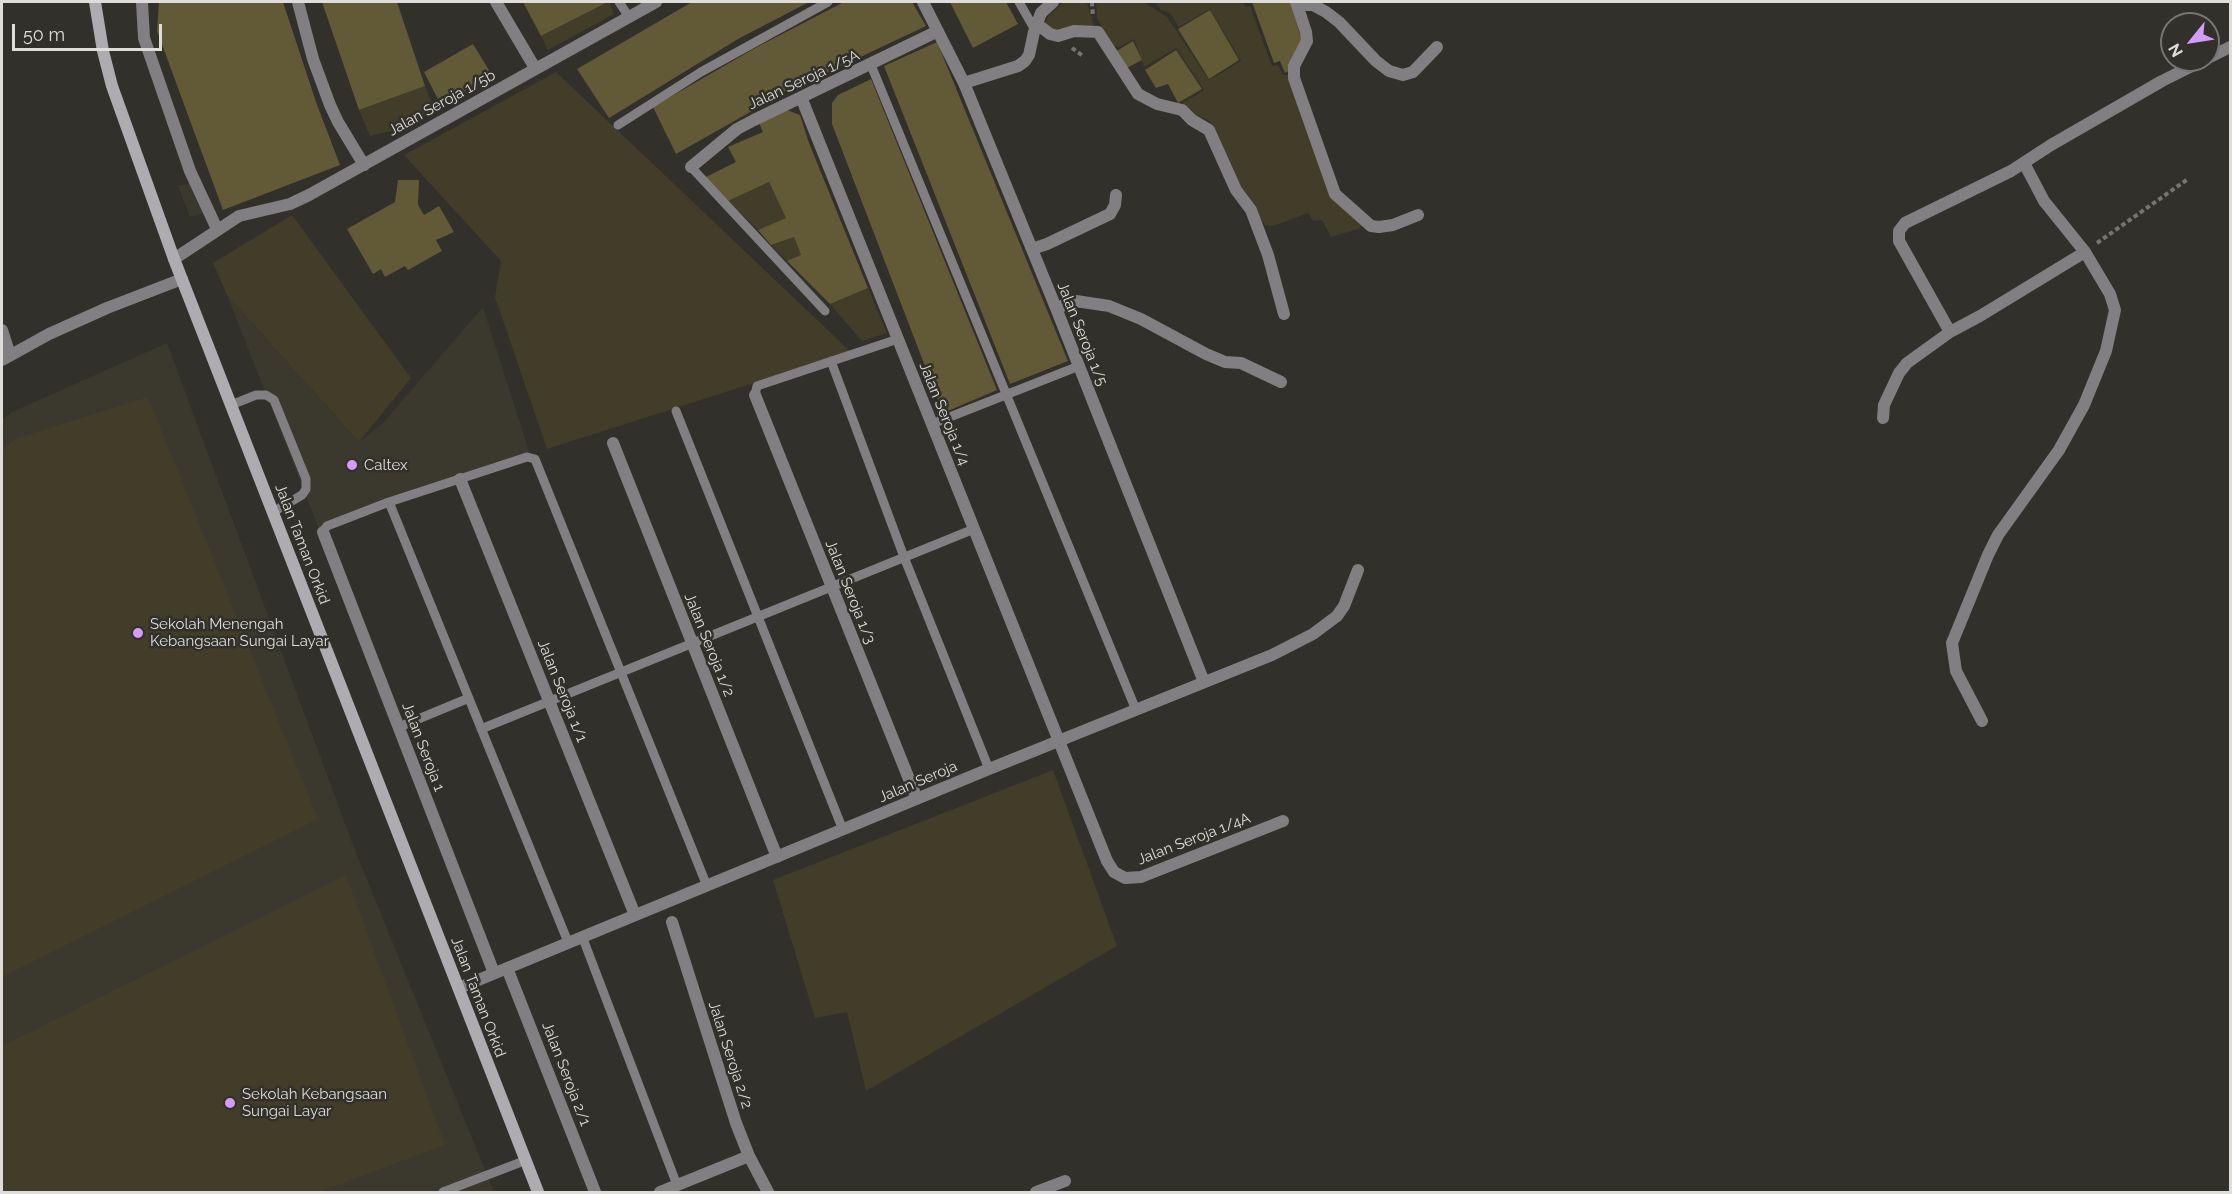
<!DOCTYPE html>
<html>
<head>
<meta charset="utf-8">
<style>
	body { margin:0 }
	#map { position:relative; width:2232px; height:1194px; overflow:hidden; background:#31302a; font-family:Raleway,sans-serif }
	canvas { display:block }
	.frame { position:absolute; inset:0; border:3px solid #deddd9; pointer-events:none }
	.north { position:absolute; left:2160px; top:12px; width:60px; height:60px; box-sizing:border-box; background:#31302a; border:2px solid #767570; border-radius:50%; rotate:240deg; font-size:16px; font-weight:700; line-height:24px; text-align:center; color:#deddd9 }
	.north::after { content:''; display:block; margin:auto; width:21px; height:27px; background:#d59bfa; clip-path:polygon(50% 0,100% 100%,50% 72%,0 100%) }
	.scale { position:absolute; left:12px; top:24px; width:150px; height:27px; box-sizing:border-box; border:3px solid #deddd9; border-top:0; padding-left:8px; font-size:18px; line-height:21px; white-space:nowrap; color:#deddd9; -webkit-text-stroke:4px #31302a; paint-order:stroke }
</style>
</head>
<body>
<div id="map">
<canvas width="2232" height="1194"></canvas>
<div class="frame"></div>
<div class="north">N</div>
<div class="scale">50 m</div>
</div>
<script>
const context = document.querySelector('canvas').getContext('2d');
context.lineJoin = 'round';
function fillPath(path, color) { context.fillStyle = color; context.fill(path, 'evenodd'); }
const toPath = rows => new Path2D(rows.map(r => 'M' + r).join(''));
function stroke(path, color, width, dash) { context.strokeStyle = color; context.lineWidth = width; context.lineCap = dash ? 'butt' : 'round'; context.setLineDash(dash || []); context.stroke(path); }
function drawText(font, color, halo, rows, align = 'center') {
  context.font = font + ' Raleway,sans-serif'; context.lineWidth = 5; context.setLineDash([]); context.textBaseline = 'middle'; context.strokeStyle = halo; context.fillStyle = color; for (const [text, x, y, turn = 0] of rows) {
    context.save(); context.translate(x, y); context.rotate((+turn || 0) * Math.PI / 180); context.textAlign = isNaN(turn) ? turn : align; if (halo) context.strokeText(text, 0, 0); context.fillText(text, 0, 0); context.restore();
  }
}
const built = toPath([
	[190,183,203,213,190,217,178,186],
	[227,295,359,442,382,424,483,307,530,454,410,494,321,534],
	[167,343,353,845,494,1192,2,1192,2,420,12,412]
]);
const green = toPath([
	[609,2,614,14,548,50,541,36],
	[1064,2,1087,2,1095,29,1053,31,1045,24,1048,17],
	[1096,2,1144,2,1167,17,1209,80,1241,61,1210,9,1179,27,1170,13,1161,10,1155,2,1243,2,1246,7,1250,6,1272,66,1278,65,1283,75,1289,75,1345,211,1362,226,1358,229,1331,237,1322,220,1313,221,1308,213,1273,226,1265,225,1241,193,1217,133,1210,121,1191,113,1181,104,1204,90,1176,48,1144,67,1134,39,1119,47,1112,46,1097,18],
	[556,72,851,352,547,449,495,297,501,261,404,155],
	[425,86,435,112,408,127,370,136,359,110],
	[769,182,786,218,758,230,728,201],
	[292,215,411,378,359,442,227,295,213,263],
	[794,237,801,255,787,261,771,245],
	[868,288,887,333,862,341,830,304],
	[148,397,318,819,2,977,2,450,17,438],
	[1053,770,1117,946,866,1091,847,1012,815,1018,773,880],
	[346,875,445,1145,319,1192,2,1192,2,1046]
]);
const building = toPath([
	[159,2,283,2,316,102,340,165,223,210,157,31],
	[322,2,397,2,425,86,359,110],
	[523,2,608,2,541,36],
	[692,2,809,2,738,39,609,118,577,69],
	[844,2,912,2,926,26,782,94,676,154,653,107,757,47],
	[950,2,1006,2,1018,24,973,48],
	[1252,2,1290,2,1303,44,1292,69,1285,73,1280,61,1274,63],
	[1210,10,1239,60,1209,79,1178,29],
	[1133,41,1142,60,1123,70,1115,52],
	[937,42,1068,361,1010,384,884,66],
	[473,44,492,75,441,105,424,72],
	[1176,50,1202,89,1178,103,1168,84,1156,88,1145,70],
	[871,79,997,390,943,413,832,124,832,103,838,95],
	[787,110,800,115,809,143,868,288,830,304,787,261,801,255,794,237,771,245,758,230,786,218,769,182,728,201,704,178,736,162,728,147,763,132,759,123],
	[398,180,419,180,418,205,424,215,439,206,454,232,436,240,442,251,408,270,405,266,385,277,381,269,373,274,347,229,395,202]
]);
const path = toPath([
	[1092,2,1093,17],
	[1072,48,1083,56],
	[2097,243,2188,179]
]);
const lane = toPath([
	[619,2,629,17],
	[1019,2,1035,30],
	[871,65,1136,710],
	[618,125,701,72,828,2],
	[691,167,825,311],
	[831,361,904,557,989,769],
	[755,395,757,386,898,339],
	[231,405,256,395,266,395,274,400,306,479,306,489,302,495,273,512],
	[676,411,843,830],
	[932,424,1079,366],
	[389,502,568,942],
	[323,532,327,526,389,502,527,457,535,459,707,886],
	[399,727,469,698],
	[481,729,974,529],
	[582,936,677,1185],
	[443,1192,524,1161]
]);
const street = toPath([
	[142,2,144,38,190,171,217,229],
	[298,2,313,59,330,105,338,122,364,165],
	[496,2,535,68],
	[923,2,964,83,1056,308,1204,682],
	[1296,2,1306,32,1307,41,1294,66,1294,78,1335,194,1371,226,1379,227,1393,225,1418,215],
	[1297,5,1313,5,1326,12,1339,22,1376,61,1389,71,1403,75,1413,72,1437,47],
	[1037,24,1050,34,1058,36,1074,31,1098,32,1138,94,1157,104,1182,110,1192,120,1209,130,1236,190,1251,210,1268,255,1284,314],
	[2208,58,2230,47],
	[964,83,1018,66,1025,61,1029,55,1034,32,1041,13,1053,2],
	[801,97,1107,861,1114,872,1125,878,1141,877,1283,821],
	[691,167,737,129,754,120,938,31],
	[1032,249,1047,244,1110,214,1115,205,1116,195],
	[174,259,239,216,290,204,309,195,656,2],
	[1056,308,1076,301,1109,306,1141,319,1206,354,1225,362,1241,363,1281,382],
	[2,330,10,355],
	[1950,332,1980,316,2085,252],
	[2,360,49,334,107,308,182,279],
	[755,395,917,799],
	[1883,418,1884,405,1899,373,1907,363,1950,332,1899,241,1899,231,1905,223,2011,171,2051,145,2162,81,2204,60],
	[613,443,777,857],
	[460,479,635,915],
	[323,532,494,973],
	[1982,721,1956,671,1952,643,1988,555,1998,535,2059,450,2084,405,2106,351,2115,310,2110,294,2085,252,2044,201,2024,163],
	[672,922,736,1123,749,1156,768,1192],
	[507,968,595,1192],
	[459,988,989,769,1272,655,1313,634,1337,616,1344,606,1358,570],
	[660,1192,749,1156],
	[1036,1192,1065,1181]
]);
const secondary = toPath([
	[95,2,103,51,112,86,174,259,538,1192]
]);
const markers = [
	[352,465,6,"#d59bfa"],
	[138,633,6,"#d59bfa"],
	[230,1103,6,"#d59bfa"]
];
const streetNames = [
	["Jalan Seroja 1/5A",804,80,-25],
	["Jalan Seroja 1/5b",442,103,-29],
	["Jalan Seroja 1/5",1082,334,68],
	["Jalan Seroja 1/4",944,414,68],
	["Jalan Taman Orkid",302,544,69],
	["Jalan Seroja 1/3",850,592,68],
	["Jalan Seroja 1/2",709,645,68],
	["Jalan Seroja 1/1",562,691,68],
	["Jalan Seroja 1",423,747,69],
	["Jalan Seroja",918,782,-23],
	["Jalan Seroja 1/4A",1194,839,-21],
	["Jalan Taman Orkid",478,997,69],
	["Jalan Seroja 2/2",730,1055,72],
	["Jalan Seroja 2/1",566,1074,69]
];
const poiNames = [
	["Caltex",364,465],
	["Sekolah Menengah",150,624],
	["Kebangsaan Sungai Layar",150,641],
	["Sekolah Kebangsaan",242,1094],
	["Sungai Layar",242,1111]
];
fillPath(built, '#3b382d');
fillPath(green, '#423d29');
fillPath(building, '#625936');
stroke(path, '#76756f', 4, [4.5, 3]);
stroke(lane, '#817f82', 9);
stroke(street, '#817f82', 12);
stroke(secondary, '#afacb1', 12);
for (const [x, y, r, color] of markers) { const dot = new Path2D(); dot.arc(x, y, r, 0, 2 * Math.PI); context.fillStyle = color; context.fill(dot); stroke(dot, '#31302a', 2); }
drawText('15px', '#deddd9', '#31302a', streetNames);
drawText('15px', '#deddd9', '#31302a', poiNames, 'left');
</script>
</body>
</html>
